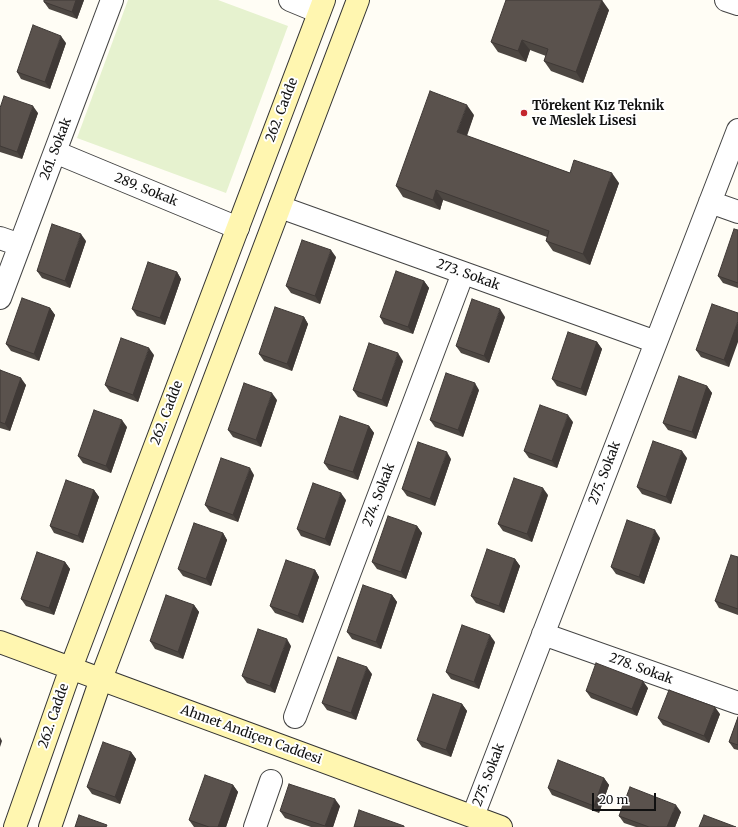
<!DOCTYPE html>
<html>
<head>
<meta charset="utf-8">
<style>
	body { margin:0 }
	#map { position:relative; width:738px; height:827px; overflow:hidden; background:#fffdf5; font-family:Merriweather,serif }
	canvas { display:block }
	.scale { position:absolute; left:592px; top:793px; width:64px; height:18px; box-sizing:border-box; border:2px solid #111; border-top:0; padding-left:5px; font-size:12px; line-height:14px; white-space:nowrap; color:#111; -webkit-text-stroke:3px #fff; paint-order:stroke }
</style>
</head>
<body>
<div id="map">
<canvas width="738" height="827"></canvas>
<div class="scale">20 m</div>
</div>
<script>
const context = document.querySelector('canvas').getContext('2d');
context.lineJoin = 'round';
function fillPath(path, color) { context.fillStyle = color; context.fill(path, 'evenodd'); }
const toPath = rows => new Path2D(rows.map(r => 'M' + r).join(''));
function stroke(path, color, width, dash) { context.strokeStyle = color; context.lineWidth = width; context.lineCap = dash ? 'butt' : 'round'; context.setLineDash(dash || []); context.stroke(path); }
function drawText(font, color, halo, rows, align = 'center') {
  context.font = font + ' Merriweather,serif'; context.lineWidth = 4; context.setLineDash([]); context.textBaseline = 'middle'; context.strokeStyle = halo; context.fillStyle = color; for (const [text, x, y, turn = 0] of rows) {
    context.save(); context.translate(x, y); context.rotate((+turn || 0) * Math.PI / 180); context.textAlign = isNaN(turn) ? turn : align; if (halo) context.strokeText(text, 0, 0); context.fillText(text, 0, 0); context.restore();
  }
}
const pitch = toPath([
	[128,0,218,0,288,26,226,193,77,138]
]);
const street = toPath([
	[290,0,319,12],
	[726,0,738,4],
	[55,152,238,228],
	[710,202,738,212],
	[280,207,656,342],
	[0,238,20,245],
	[0,298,112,0],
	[543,634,738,703],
	[295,717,463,273],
	[473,816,738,130],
	[255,827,271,781]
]);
const secondary = toPath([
	[0,642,501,827],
	[15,827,71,668,324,0],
	[50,827,101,679,358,0]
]);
const wall = toPath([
	[84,0,77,19,49,9,44,2],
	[609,10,583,83,551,71,544,61,546,56,530,50,526,62,498,52,491,42],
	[66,43,50,89,21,79,17,72],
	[0,108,38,113,22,159,0,152],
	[474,115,467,136,570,173,619,183,590,265,553,251,546,241,547,237,443,200,440,210,403,197,396,186],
	[738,230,738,288,723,283,718,276],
	[86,241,70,288,42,278,37,271],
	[336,257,320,304,291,293,286,286],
	[177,272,181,279,165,325,137,316,132,309],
	[424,281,429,288,413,334,384,324,380,317],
	[50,308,55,315,39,361,11,351,6,344],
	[738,313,729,367,701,357,696,350],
	[304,317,308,324,292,371,264,361,259,354],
	[505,317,489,363,461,353,456,346],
	[597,342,602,349,586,396,557,386,552,379],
	[154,355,138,402,110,392,105,385],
	[403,361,387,407,358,397,353,390],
	[0,370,26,385,10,431,0,428],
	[707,386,712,393,696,439,668,430,663,423],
	[479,390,463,437,435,427,430,420],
	[277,400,261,447,233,437,228,430],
	[573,422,557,468,529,458,524,451],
	[369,426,374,433,358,480,329,470,324,463],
	[127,427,111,473,83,463,78,456],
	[687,458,671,504,642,494,637,487],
	[451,459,435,506,407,496,402,489],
	[254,475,238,522,210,512,205,505],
	[94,490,99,497,83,543,54,533,50,526],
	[548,495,532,542,503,531,498,524],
	[346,500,330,546,301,536,297,529],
	[417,526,422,533,406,579,377,569,372,562],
	[223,533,227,540,211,586,183,576,178,569],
	[660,538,644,584,616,574,611,567],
	[738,557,738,615,719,608,715,601],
	[515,559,520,566,504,613,476,603,471,596],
	[65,562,70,569,54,615,26,606,21,599],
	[315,570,319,577,303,623,275,613,270,606],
	[392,595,397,602,381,649,352,639,347,632],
	[194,605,199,612,183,659,155,649,150,641],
	[495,642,479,689,451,679,446,672],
	[291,646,275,693,247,683,242,676],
	[372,674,356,720,327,710,322,703],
	[648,688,637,716,591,698,586,691],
	[462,704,467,711,451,757,422,747,417,740],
	[720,714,709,743,663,725,658,718],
	[738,717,738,750,734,749,729,742],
	[131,752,136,759,120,804,92,794,87,787],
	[604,778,609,785,599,813,552,795,548,788],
	[233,785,238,792,226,827,194,827,189,820],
	[340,806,333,827,311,827,285,818,280,811],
	[681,812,675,827,636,827,624,823,619,816]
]);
const shadedWall = toPath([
	[76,0,84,0,77,19,72,12],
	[602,0,609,10,583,83,576,72],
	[61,36,66,43,50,89,45,82],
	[522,40,530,50,526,62,518,51],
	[467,105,474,115,464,142,457,132],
	[33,106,38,113,22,159,17,152],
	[612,173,619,183,590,265,583,254],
	[436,190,443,200,440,210,433,200],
	[81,234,86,241,70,288,65,281],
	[331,250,336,257,320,304,315,296],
	[177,272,181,279,165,325,160,318],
	[424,281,429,288,413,334,408,327],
	[50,308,55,315,39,361,34,354],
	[500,309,505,317,489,363,484,356],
	[304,317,308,324,292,371,287,364],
	[738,321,738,342,729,367,724,360],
	[597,342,602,349,586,396,581,389],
	[149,348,154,355,138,402,133,395],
	[398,353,403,361,387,407,382,400],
	[21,378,26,385,10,431,5,424],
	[475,383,479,390,463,437,458,430],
	[707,386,712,393,696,439,692,432],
	[272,393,277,400,261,447,256,440],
	[568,415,573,422,557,468,552,461],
	[122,420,127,427,111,473,106,466],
	[369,426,374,433,358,480,353,472],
	[682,451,687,458,671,504,666,497],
	[447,452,451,459,435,506,430,499],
	[250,468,254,475,238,522,233,515],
	[543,488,548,495,532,542,527,534],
	[94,490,99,497,83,543,78,536],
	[341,493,346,500,330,546,325,539],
	[417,526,422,533,406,579,401,572],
	[655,530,660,538,644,584,639,577],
	[223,533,227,540,211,586,206,579],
	[515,559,520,566,504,613,499,606],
	[65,562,70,569,54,615,49,608],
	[315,570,319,577,303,623,298,616],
	[392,595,397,602,381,649,376,642],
	[194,605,199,612,183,659,178,652],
	[490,635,495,642,479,689,474,682],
	[287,639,291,646,275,693,270,686],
	[367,667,372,674,356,720,351,713],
	[643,681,648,688,637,716,632,709],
	[462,704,467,711,451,757,446,750],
	[715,707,720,714,709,743,704,736],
	[0,737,2,741,0,747],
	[131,752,136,759,120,804,115,797],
	[604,778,609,785,599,813,594,806],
	[233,785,238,792,226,827,218,827],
	[335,799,340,806,333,827,326,827,325,826],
	[676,805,681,812,675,827,667,827]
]);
const building = toPath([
	[44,0,76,0,72,12,44,2,44,0],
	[506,0,602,0,576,72,544,61,548,49,522,40,518,51,491,42,506,0],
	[33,25,61,36,45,82,17,72,33,25],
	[430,91,467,105,457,132,570,173,574,160,612,173,583,254,546,241,549,231,436,190,433,200,396,186,430,91],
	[4,96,33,106,17,152,0,146,0,108,4,96],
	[52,224,81,234,65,281,37,271,52,224],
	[734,229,738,230,738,283,718,276,734,229],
	[302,240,331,250,315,296,286,286,302,240],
	[148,262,177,272,160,318,132,309,148,262],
	[396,271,424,281,408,327,380,317,396,271],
	[22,298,50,308,34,354,6,344,22,298],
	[472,299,500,309,484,356,456,346,472,299],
	[712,304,738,313,738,321,724,360,696,350,712,304],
	[275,307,304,317,287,364,259,354,275,307],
	[568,332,597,342,581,389,552,379,568,332],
	[121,338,149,348,133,395,105,385,121,338],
	[369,343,398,353,382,400,353,390,369,343],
	[0,370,21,378,5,424,0,422,0,370],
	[446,373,475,383,458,430,430,420,446,373],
	[679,376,707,386,692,432,663,423,679,376],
	[244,383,272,393,256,440,228,430,244,383],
	[540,405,568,415,552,461,524,451,540,405],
	[94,410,122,420,106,466,78,456,94,410],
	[340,416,369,426,353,472,324,463,340,416],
	[653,441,682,451,666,497,637,487,653,441],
	[418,442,447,452,430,499,402,489,418,442],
	[221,458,250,468,233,515,205,505,221,458],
	[514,478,543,488,527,534,498,524,514,478],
	[66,480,94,490,78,536,50,526,66,480],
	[313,483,341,493,325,539,297,529,313,483],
	[388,516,417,526,401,572,372,562,388,516],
	[627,520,655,530,639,577,611,567,627,520],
	[194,523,223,533,206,579,178,569,194,523],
	[487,549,515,559,499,606,471,596,487,549],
	[37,552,65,562,49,608,21,599,37,552],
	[731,555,738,557,738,609,715,601,731,555],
	[286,560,315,570,298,616,270,606,286,560],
	[363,585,392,595,376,642,347,632,363,585],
	[166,595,194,605,178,652,150,641,166,595],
	[462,625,490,635,474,682,446,672,462,625],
	[258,629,287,639,270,686,242,676,258,629],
	[338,657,367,667,351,713,322,703,338,657],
	[596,663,643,681,632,709,586,691,596,663],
	[669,690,715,707,704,736,658,718,669,690],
	[433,694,462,704,446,750,417,740,433,694],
	[738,717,738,745,729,742,738,717],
	[103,742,131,752,115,797,87,787,103,742],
	[558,760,604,778,594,806,548,788,558,760],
	[205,775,233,785,218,827,209,827,189,820,205,775],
	[289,784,335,799,325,826,280,811,289,784],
	[630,787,676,805,667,827,649,827,619,816,630,787],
	[359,810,404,826,404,827,354,827,359,810],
	[79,815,107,825,106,827,75,827,79,815],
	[704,815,736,827,699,827,704,815]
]);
const markers = [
	[524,113,4,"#c4262e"]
];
const poiNames = [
	["Törekent Kız Teknik",532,106],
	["ve Meslek Lisesi",532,121]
];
const streetNames = [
	["262. Cadde",282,110,-69],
	["261. Sokak",56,149,-69],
	["289. Sokak",146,190,22],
	["273. Sokak",468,275,20],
	["262. Cadde",167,413,-69],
	["275. Sokak",605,473,-69],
	["274. Sokak",379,495,-69],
	["278. Sokak",641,669,20],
	["262. Cadde",54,716,-71],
	["Ahmet Andiçen Caddesi",251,735,20],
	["275. Sokak",489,775,-69]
];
fillPath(pitch, '#e6f2cf');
stroke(street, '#444', 24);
stroke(secondary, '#333', 24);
stroke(street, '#fff', 22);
stroke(secondary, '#fff6b0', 22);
fillPath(wall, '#4d4742');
fillPath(shadedWall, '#3f3936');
fillPath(building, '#5a524d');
stroke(building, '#3f3936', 1);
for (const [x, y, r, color] of markers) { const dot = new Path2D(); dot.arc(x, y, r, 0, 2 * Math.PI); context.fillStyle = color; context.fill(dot); stroke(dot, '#fff', 1.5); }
drawText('bold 13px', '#111', '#fff', poiNames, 'left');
drawText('13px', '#111', '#fff', streetNames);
</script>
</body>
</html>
